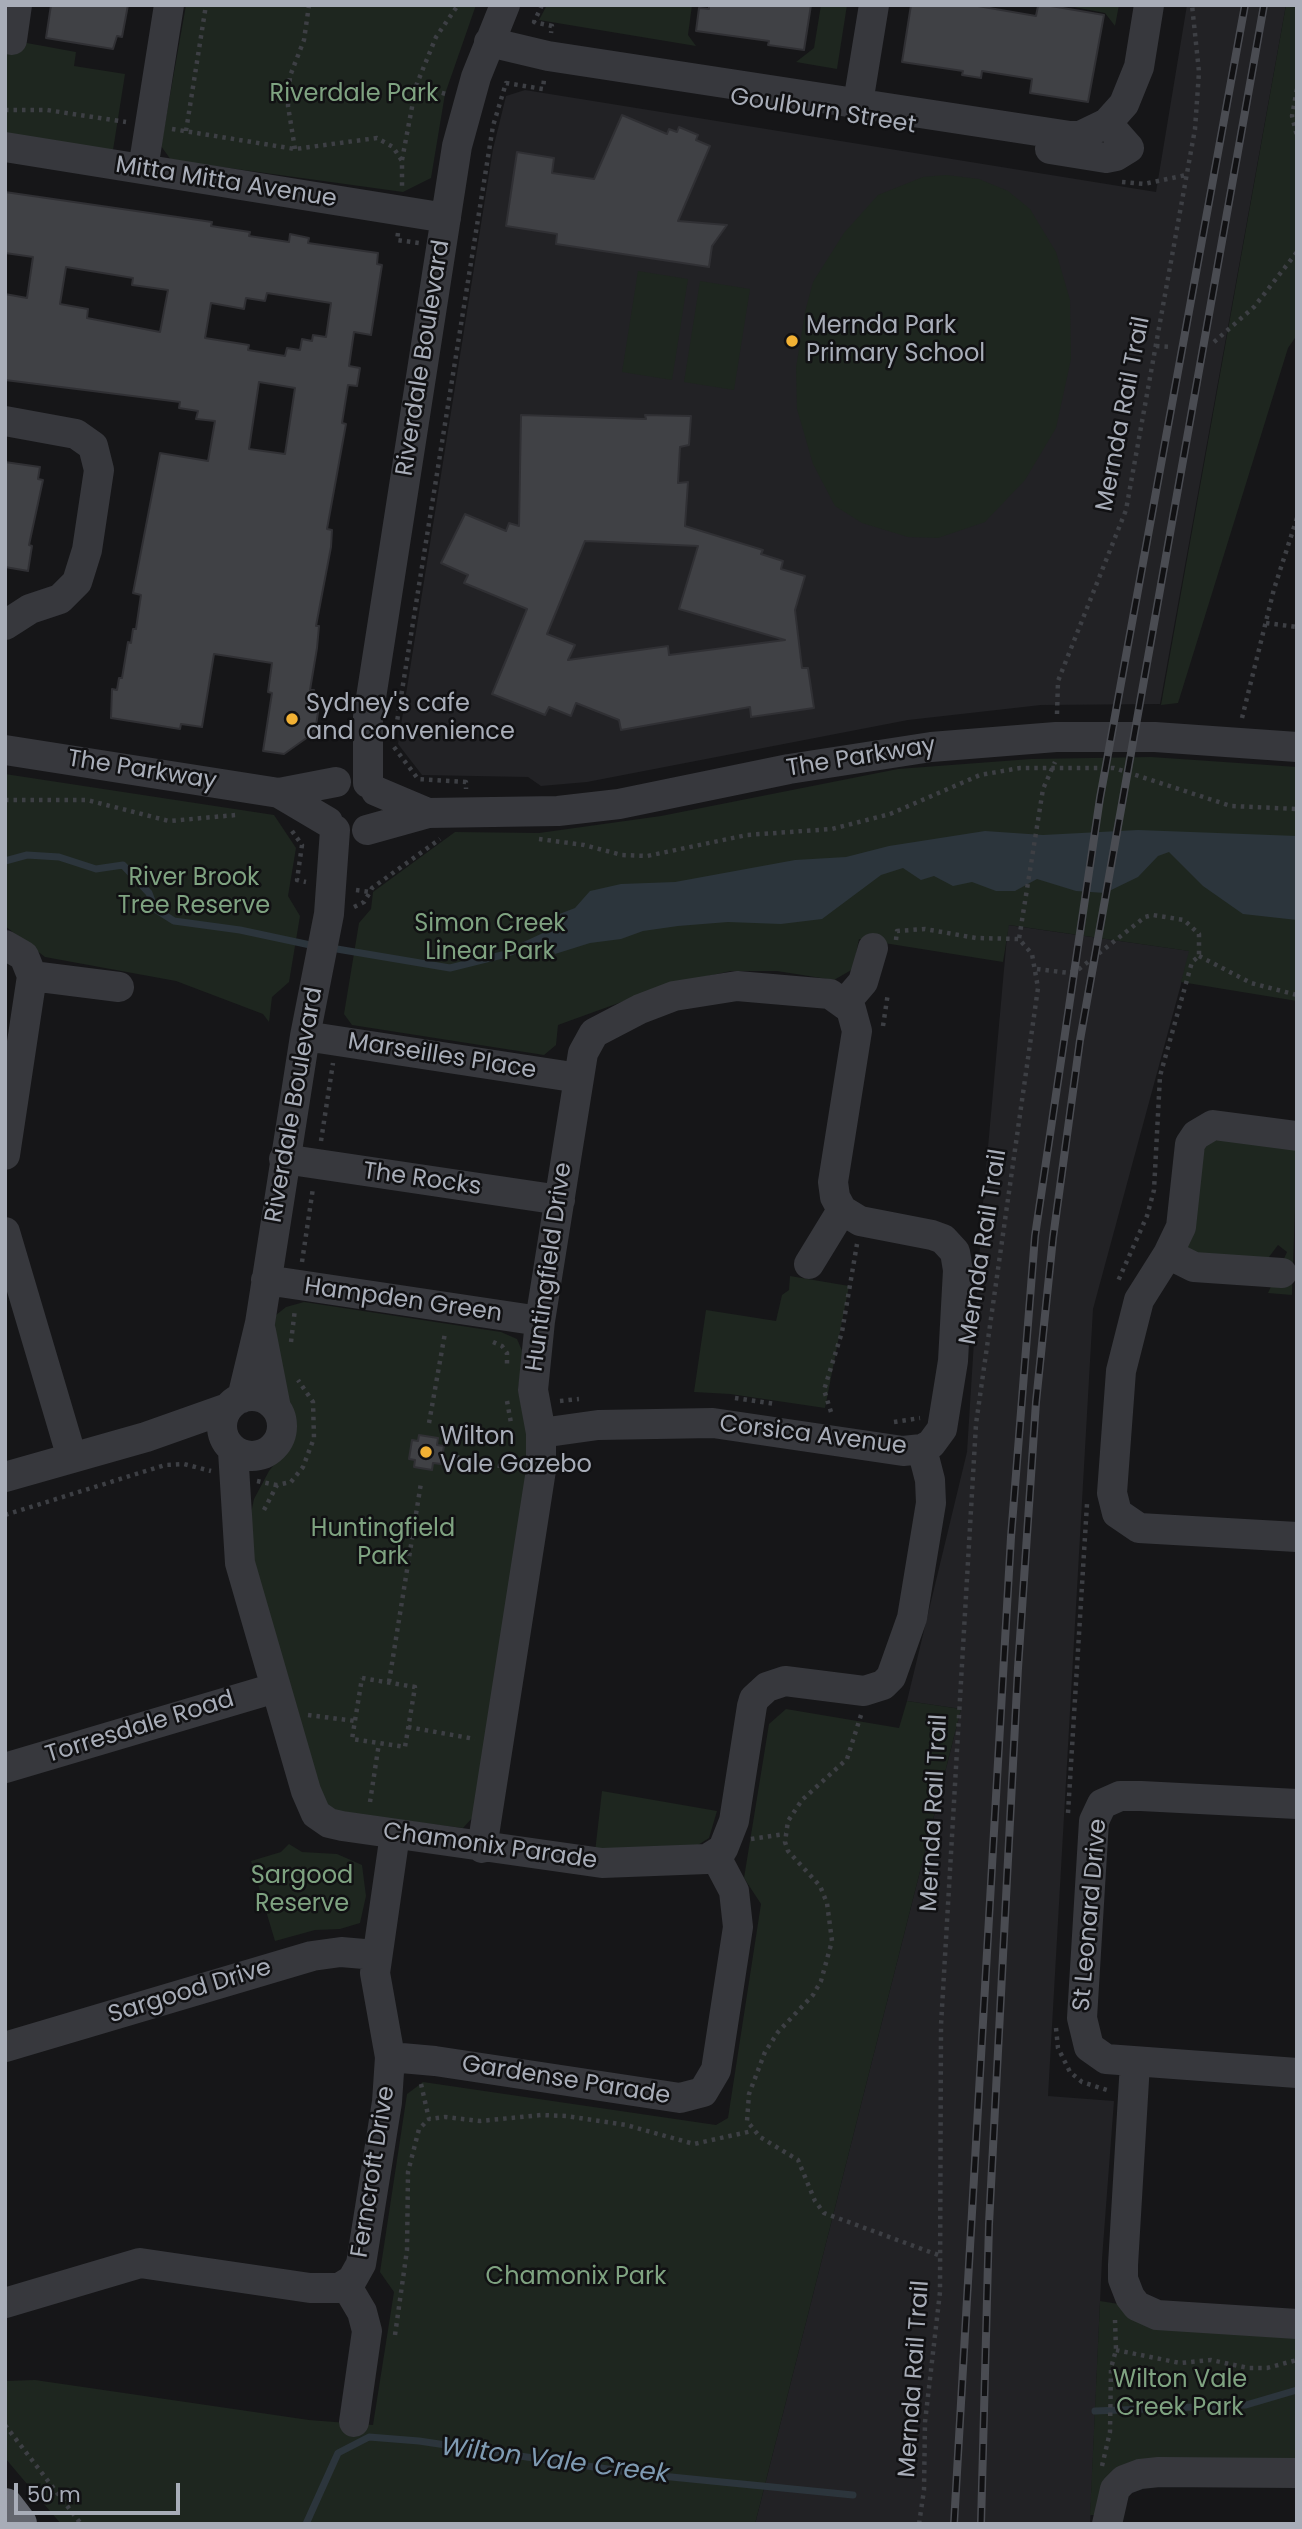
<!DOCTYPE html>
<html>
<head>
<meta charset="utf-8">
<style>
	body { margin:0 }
	#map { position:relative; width:1302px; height:2529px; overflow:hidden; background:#161618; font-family:Poppins,sans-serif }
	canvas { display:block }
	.frame { position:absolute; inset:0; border:7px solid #a8adb8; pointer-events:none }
	.scale { position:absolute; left:14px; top:2483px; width:166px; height:32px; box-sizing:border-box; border:4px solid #a8adb8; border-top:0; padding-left:9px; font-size:21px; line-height:24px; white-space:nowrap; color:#a8adb8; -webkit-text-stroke:5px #111113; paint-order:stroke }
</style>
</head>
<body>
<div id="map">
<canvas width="1302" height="2529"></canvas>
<div class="frame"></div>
<div class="scale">50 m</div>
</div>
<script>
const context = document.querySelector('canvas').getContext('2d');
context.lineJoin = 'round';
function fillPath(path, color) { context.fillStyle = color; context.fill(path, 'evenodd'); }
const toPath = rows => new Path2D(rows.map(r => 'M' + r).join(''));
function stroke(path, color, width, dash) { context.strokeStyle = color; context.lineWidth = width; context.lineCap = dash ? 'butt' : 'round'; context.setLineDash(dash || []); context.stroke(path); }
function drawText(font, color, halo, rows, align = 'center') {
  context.font = font + ' Poppins,sans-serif'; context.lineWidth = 5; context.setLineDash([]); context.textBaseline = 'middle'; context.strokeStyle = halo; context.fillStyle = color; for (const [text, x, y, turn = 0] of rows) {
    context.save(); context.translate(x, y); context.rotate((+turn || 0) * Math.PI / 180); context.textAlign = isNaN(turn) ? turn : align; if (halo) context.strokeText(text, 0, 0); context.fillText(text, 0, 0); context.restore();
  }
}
const built = toPath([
	[1187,5,1286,5,1160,704,1041,705,908,720,587,782,541,786,528,777,422,775,398,744,493,149,506,96,525,90,1156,192],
	[1008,925,1190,951,1093,1309,1048,2096,1114,2101,1102,2259,1090,2524,755,2524,961,1709,907,1701,967,1452,982,1214]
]);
const green = toPath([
	[186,5,476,5,445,94,431,178,403,192,171,160,161,146],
	[547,5,692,5,688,35,696,46,539,20],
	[821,5,847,5,837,69,796,62,814,48],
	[1064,5,1119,5,1115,26,1105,13],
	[1286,5,1297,5,1297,335,1288,348,1178,703,1161,705],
	[5,39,76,52,74,66,125,74,113,150,5,134],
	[946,175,979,179,1008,191,1030,209,1056,252,1070,300,1071,359,1056,428,1025,480,985,522,938,538,908,537,862,523,835,506,813,464,797,409,796,368,805,312,813,282,844,233,878,195,923,177],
	[638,271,688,279,672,380,622,372],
	[700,281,750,289,734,390,684,382],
	[1151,757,1297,767,1297,1001,1181,982,1189,951,1009,925,1003,962,859,939,853,969,834,980,777,971,731,971,671,984,558,1025,556,1045,544,1055,352,1025,344,1014,359,923,371,909,373,892,455,832,539,833,661,816,898,769,1031,759],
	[5,774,274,815,296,848,288,896,300,916,289,982,272,997,269,1022,263,1014,176,981,45,957,5,926],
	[1219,1139,1297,1148,1292,1295,1268,1293,1287,1252,1278,1245,1266,1261,1211,1257,1182,1248,1195,1164,1207,1145],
	[790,1276,849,1286,825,1408,730,1394,694,1392,706,1310,776,1321,782,1295,789,1290],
	[304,1302,501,1332,517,1339,523,1353,518,1390,530,1447,475,1815,463,1828,336,1812,323,1802,254,1575,248,1527,254,1499,269,1471,294,1439,292,1416,270,1329,276,1315,286,1307],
	[907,1701,961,1709,755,2524,61,2524,5,2458,5,2381,35,2380,309,2420,373,2425,394,2292,380,2272,407,2094,423,2082,716,2125,728,2118,761,1904,744,1878,769,1724,786,1709,899,1728],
	[602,1791,717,1811,709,1838,690,1850,595,1852],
	[289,1844,302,1852,337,1854,362,1865,366,1896,360,1923,340,1929,315,1930,275,1941,251,1861,281,1852],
	[1100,2301,1297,2333,1297,2464,1159,2463,1097,2515,1090,2515]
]);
const water = toPath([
	[1138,830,1297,836,1297,920,1243,914,1203,886,1169,852,1158,856,1138,877,1105,893,1076,891,1037,879,1015,891,996,891,972,882,953,886,934,876,921,880,903,868,881,875,822,919,781,924,728,922,678,926,643,931,621,939,590,943,555,954,545,936,549,918,575,908,590,891,621,884,675,882,795,860,846,857,889,846,985,831,1043,835]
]);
const stream = toPath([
	[5,861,27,855,59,857,96,869,123,865,149,893,155,909,174,921,240,930,315,946],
	[331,948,450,968,506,954,545,936],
	[1095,2411,1246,2405,1297,2390],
	[306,2524,338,2453,369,2437,419,2441,641,2474,853,2495]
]);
const building = toPath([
	[51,5,128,5,122,37,117,36,113,49,46,38,51,5],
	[709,5,811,5,804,50,768,45,769,41,696,31,699,8,709,9,709,5],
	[911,5,972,5,1036,16,1038,6,1051,6,1104,15,1088,102,1030,93,1032,79,982,71,981,78,962,75,963,71,902,62,911,5],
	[622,115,667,134,669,129,677,132,679,127,698,135,696,140,710,146,678,221,727,225,712,246,709,267,556,244,557,234,506,226,517,152,554,158,552,173,594,179,622,115],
	[5,192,212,222,211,226,250,232,249,236,289,242,290,234,309,238,308,243,378,253,377,264,382,265,371,335,354,332,349,366,360,368,357,386,348,385,342,423,346,424,327,529,332,530,331,547,316,626,319,626,317,648,310,690,314,690,311,705,319,706,315,732,284,754,263,751,272,693,268,692,272,663,214,654,202,727,181,724,180,729,111,718,112,689,117,690,119,678,122,678,128,642,131,643,133,629,136,629,141,595,133,593,160,453,208,461,215,421,196,419,198,411,179,408,180,402,5,380,5,294,27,298,33,257,5,253,5,192],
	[66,267,133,278,132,285,168,290,160,332,87,318,88,309,60,304,66,267],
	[267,293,331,303,326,337,313,335,312,341,302,339,300,350,287,348,285,356,248,350,249,345,205,338,211,303,244,309,246,298,265,301,267,293],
	[259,382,295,388,285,454,249,449,259,382],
	[521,415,646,419,645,415,691,416,689,445,680,447,678,483,688,482,685,526,763,550,761,554,783,561,781,569,805,576,795,610,802,668,808,668,814,708,751,717,750,707,621,730,619,720,576,703,571,716,549,707,545,715,492,694,527,609,464,583,468,575,441,563,465,514,506,531,509,523,519,526,521,415],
	[585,541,698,546,679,609,785,640,669,655,668,646,568,660,575,645,547,634,585,541],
	[5,462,40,467,38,479,43,480,29,545,32,546,28,571,5,567,5,462],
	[419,1435,438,1438,437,1445,444,1446,441,1464,433,1463,432,1470,414,1467,415,1460,409,1459,412,1440,418,1441,419,1435]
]);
const path = toPath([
	[542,5,534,22,552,26,551,33],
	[416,86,436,37,458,5],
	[1297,89,1292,116,1297,136],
	[5,110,47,110,126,122],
	[172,129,295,149,377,138,393,147,402,161,402,186],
	[186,131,206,5],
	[295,149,288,106,290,76,304,40,309,5],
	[402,160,416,86,446,94],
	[1122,182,1144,184,1186,175],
	[398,233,397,240,419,243],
	[1214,342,1254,307,1297,252],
	[1156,346,1171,347],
	[1266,623,1297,627],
	[1057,714,1058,681,1126,510,1195,129,1199,72,1192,5],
	[1242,718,1274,589,1297,518],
	[396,728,493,126,506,83,543,89,544,79],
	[394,747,418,779,466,782,466,789],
	[5,800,87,800,169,821,236,815],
	[292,831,302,845,297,880,306,882],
	[539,839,584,845,622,855,647,856,747,835,832,829,890,814,980,775,1020,768,1114,768,1231,806,1297,809],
	[356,890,370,892,372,888,440,839],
	[354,907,364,902,370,892],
	[896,940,897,931,925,929,976,938,1019,939],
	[1199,956,1251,983,1297,995],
	[1037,969,1069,973,1079,969,1145,917,1153,915,1184,920,1199,934,1199,956,1192,962,1160,1076,1154,1190,1147,1216,1118,1281],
	[883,1026,888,993],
	[321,1141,333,1063],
	[302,1262,313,1188],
	[291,1342,295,1309],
	[493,1342,502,1346,507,1353,507,1368],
	[735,1398,775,1404],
	[507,1401,511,1423],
	[560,1401,579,1399],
	[831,1412,824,1390,842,1332,857,1244],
	[894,1422,920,1418],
	[429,1423,445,1333],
	[456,1457,515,1469],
	[257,1481,276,1485],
	[264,1510,277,1485,291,1482,303,1467,314,1438,313,1402,298,1380],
	[5,1515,165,1465,184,1464,211,1471],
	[362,1678,415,1687,405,1747,352,1739,362,1678],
	[389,1682,421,1483],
	[308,1715,355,1721],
	[861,1715,847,1759,802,1800,788,1821,785,1842,788,1851,820,1886,827,1903,832,1941,821,1981,813,1995,778,2032,765,2052,749,2094,747,2121,760,2137,798,2160,815,2201,824,2213,941,2256],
	[408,1727,475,1739],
	[370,1802,379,1743],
	[1068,1813,1087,1504],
	[751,1839,785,1834],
	[1056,2028,1058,2048,1070,2072,1082,2082,1110,2091],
	[421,2084,429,2119,445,2117,480,2121,541,2115,566,2116,626,2125,694,2144,752,2131],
	[395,2335,407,2250,408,2172,419,2129,429,2119],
	[1116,2350,1180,2363,1211,2360,1248,2368,1267,2368,1297,2360],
	[5,2425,81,2524],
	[1102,2466,1110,2432,1111,2368,1116,2350,1115,2320],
	[919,2524,924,2490,925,2422,940,2292,941,2025,976,1424,1038,988,1032,954,1019,939,1043,789,1055,762]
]);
const minor = toPath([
	[12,40,17,5],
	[489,42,548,56,1070,136,1080,136,1107,123,1124,104,1139,67,1149,5],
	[858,103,874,5],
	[5,147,446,218],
	[1050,149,1106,158,1116,156,1129,148,1107,123],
	[143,169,169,5],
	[5,421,76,434,93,446,99,470,87,550,77,582,60,599,30,609,5,625],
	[5,750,279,793,336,782],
	[368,783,368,717,457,146,476,77,505,5],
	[376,791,428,813],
	[279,793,328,822],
	[367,830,428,813,558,811,619,804,789,769,931,747,1056,737,1155,737,1297,747],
	[5,945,24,956,32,976,5,1155],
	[32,976,119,987],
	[845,1003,863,982,873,948],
	[305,1036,579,1078],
	[1297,1136,1213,1125,1196,1135,1190,1144,1181,1227,1168,1254,1139,1300,1121,1371,1112,1493,1117,1513,1139,1528,1297,1537],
	[284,1159,560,1200],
	[5,1232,72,1458],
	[1168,1254,1194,1267,1282,1273],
	[266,1280,540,1321],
	[261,1331,276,1408],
	'222 1426a30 30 0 1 1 60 0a30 30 0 1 1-60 0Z',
	[242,1398,260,1323,305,1036,329,914,335,830],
	[541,1433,598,1425,713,1423,903,1451,922,1449,931,1444,942,1429,953,1361,958,1270,955,1252,943,1239,932,1235,860,1221,842,1210],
	[233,1451,240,1563,306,1791,316,1814,329,1823,342,1826,602,1863,707,1859,723,1849,734,1821,752,1706,754,1699,767,1687,785,1681,864,1691,883,1685,891,1677,912,1618,931,1503,930,1480,922,1449],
	[5,1477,146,1437,228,1408],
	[5,1768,275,1688],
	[1297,1804,1141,1796,1120,1796,1102,1804,1094,1821,1082,2018,1089,2047,1106,2059,1297,2073],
	[482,1848,541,1470,541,1433,533,1390,540,1321,583,1053,594,1033,640,1009,674,996,737,986,830,994,851,1009,857,1031,833,1182,835,1197,842,1210,809,1264],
	[5,2047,312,1956,341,1952,376,1955],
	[390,2057,435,2061,680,2098,703,2092,716,2070,738,1927,734,1891,715,1855],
	[1135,2063,1123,2265,1123,2279,1130,2297,1137,2306,1157,2315,1297,2324],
	[346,2285,362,2312,367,2331,354,2422],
	[5,2303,140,2263,310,2288,339,2288,352,2280,361,2264,387,2102,390,2057,375,1973,395,1834],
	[1107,2524,1115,2489,1124,2480,1140,2474,1159,2472,1297,2473]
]);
const highway = toPath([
	[5,2507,18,2524]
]);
const rail = toPath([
	[954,2524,1011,1537,1035,1236,1100,798,1245,5],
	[981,2524,989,2224,1018,1668,1036,1402,1053,1238,1080,1040,1264,5]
]);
const markers = [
	[792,341,7,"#f2b134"],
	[292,719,7,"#f2b134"],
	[426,1452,7,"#f2b134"]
];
const parkNames = [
	["Riverdale Park",354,95],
	["River Brook",194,879],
	["Tree Reserve",194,907],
	["Simon Creek",490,925],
	["Linear Park",490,953],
	["Huntingfield",383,1530],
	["Park",383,1558],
	["Sargood",302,1877],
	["Reserve",302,1905],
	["Chamonix Park",576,2278],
	["Wilton Vale",1180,2381],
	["Creek Park",1180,2409]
];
const streetNames = [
	["Goulburn Street",823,112,9],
	["Mitta Mitta Avenue",226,183,9],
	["Riverdale Boulevard",424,358,-81],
	["Mernda Rail Trail",1124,414,-79],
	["The Parkway",861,758,-9],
	["The Parkway",142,771,9],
	["Marseilles Place",442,1057,9],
	["Riverdale Boulevard",295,1105,-80],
	["The Rocks",422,1180,8],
	["Mernda Rail Trail",984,1247,-81],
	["Huntingfield Drive",550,1267,-82],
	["Hampden Green",403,1301,8],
	["Corsica Avenue",813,1436,7],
	["Torresdale Road",140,1728,-17],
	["Mernda Rail Trail",935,1813,-87],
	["Chamonix Parade",490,1847,8],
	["St Leonard Drive",1091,1915,-85],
	["Sargood Drive",190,1992,-17],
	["Gardense Parade",566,2081,9],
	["Ferncroft Drive",374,2172,-81],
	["Mernda Rail Trail",915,2379,-86]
];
const poiNames = [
	["Mernda Park",806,327],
	["Primary School",806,355],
	["Sydney's cafe",306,705],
	["and convenience",306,733],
	["Wilton",440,1438],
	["Vale Gazebo",440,1466]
];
const waterNames = [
	["Wilton Vale Creek",555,2462,7]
];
fillPath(built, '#222225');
fillPath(green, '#1e261f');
fillPath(water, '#2c353c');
stroke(stream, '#2c353c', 7);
fillPath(building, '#404145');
stroke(building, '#303034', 2);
stroke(path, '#3d3f44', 4.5, [3.5, 5]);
stroke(minor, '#37383d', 30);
stroke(highway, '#63666e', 38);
stroke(rail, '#4a4c52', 8);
stroke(rail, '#111113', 5, [16]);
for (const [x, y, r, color] of markers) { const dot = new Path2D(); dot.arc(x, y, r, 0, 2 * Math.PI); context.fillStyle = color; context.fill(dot); stroke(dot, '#111113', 2.5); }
drawText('24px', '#7fa381', '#111113', parkNames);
drawText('24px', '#a8adb8', '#111113', streetNames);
drawText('24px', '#a8adb8', '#111113', poiNames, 'left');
drawText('italic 26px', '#7f9bb3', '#111113', waterNames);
</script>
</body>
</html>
